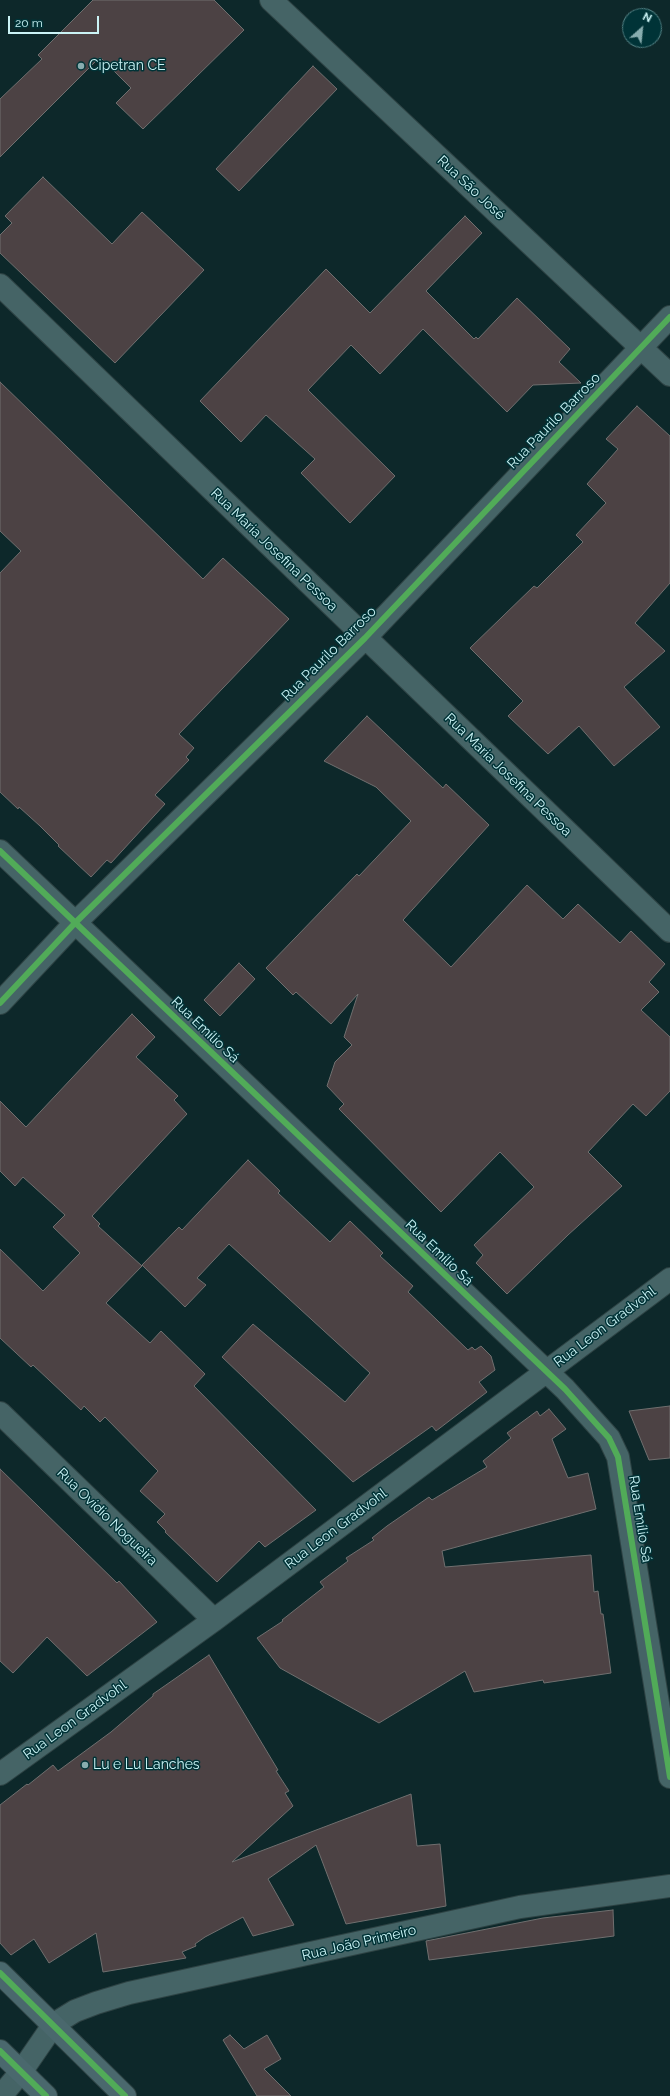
<!DOCTYPE html>
<html>
<head>
<meta charset="utf-8">
<style>
	body { margin:0 }
	#map { position:relative; width:670px; height:2096px; overflow:hidden; background:#0d282a; font-family:Raleway,sans-serif }
	canvas { display:block }
	.north { position:absolute; left:622px; top:8px; width:40px; height:40px; box-sizing:border-box; background:#003337; border:1px solid #518083; border-radius:50%; rotate:27deg; font-size:11px; font-weight:700; line-height:16px; text-align:center; color:#cbf4f6 }
	.north::after { content:''; display:block; margin:auto; width:14px; height:18px; background:#88adaf; clip-path:polygon(50% 0,100% 100%,50% 72%,0 100%) }
	.scale { position:absolute; left:8px; top:16px; width:91px; height:18px; box-sizing:border-box; border:2px solid #cbf4f6; border-top:0; padding-left:5px; font-size:12px; line-height:14px; white-space:nowrap; color:#cbf4f6; -webkit-text-stroke:3px #003337; paint-order:stroke }
</style>
</head>
<body>
<div id="map">
<canvas width="670" height="2096"></canvas>
<div class="north">N</div>
<div class="scale">20 m</div>
</div>
<script>
const context = document.querySelector('canvas').getContext('2d');
context.lineJoin = 'round';
function fillPath(path, color) { context.fillStyle = color; context.fill(path, 'evenodd'); }
const toPath = rows => new Path2D(rows.map(r => 'M' + r).join(''));
function stroke(path, color, width, dash) { context.strokeStyle = color; context.lineWidth = width; context.lineCap = dash ? 'butt' : 'round'; context.setLineDash(dash || []); context.stroke(path); }
function drawText(font, color, halo, rows, align = 'center') {
  context.font = font + ' Raleway,sans-serif'; context.lineWidth = 3; context.setLineDash([]); context.textBaseline = 'middle'; context.strokeStyle = halo; context.fillStyle = color; for (const [text, x, y, turn = 0] of rows) {
    context.save(); context.translate(x, y); context.rotate((+turn || 0) * Math.PI / 180); context.textAlign = isNaN(turn) ? turn : align; if (halo) context.strokeText(text, 0, 0); context.fillText(text, 0, 0); context.restore();
  }
}
const building = toPath([
	[93,0,214,0,244,30,143,129,116,103,131,88,100,57,0,157,0,99,42,59,38,55,93,0],
	[313,66,337,89,239,191,216,169,313,66],
	[43,177,112,244,142,212,204,270,115,363,0,253,0,235,12,223,5,216,43,177],
	[465,216,482,233,426,291,474,339,476,337,478,339,517,298,570,349,559,362,581,383,533,385,507,412,423,329,380,374,351,345,308,390,395,476,350,523,301,473,315,459,266,415,241,442,200,401,326,269,370,313,465,216],
	[0,382,203,579,223,558,289,619,179,734,194,748,186,757,189,760,155,795,165,804,111,863,107,860,91,877,58,846,59,845,40,826,19,807,18,809,0,792,0,573,21,551,0,531,0,382],
	[637,406,670,436,670,583,635,623,665,651,624,687,660,727,614,766,579,726,548,754,508,716,523,701,470,648,534,586,537,588,583,542,576,535,606,503,587,484,618,449,606,439,637,406],
	[367,716,443,788,446,784,489,825,403,920,451,967,527,885,563,919,578,904,620,943,631,931,665,964,649,982,659,992,641,1010,670,1037,670,1091,646,1116,633,1104,588,1152,622,1186,568,1235,507,1294,476,1263,483,1255,474,1245,534,1187,500,1152,441,1212,339,1109,344,1104,327,1086,335,1062,352,1045,344,1037,358,994,331,1024,296,992,293,995,266,968,357,874,359,876,411,821,376,787,324,761,367,716],
	[239,963,255,979,220,1016,204,1000,239,963],
	[132,1014,155,1037,136,1057,178,1096,174,1100,187,1114,92,1216,100,1224,98,1226,142,1266,106,1303,150,1343,161,1331,205,1374,194,1386,316,1510,265,1547,259,1541,217,1582,165,1532,166,1531,157,1522,165,1514,140,1491,158,1471,105,1417,100,1422,84,1406,81,1410,33,1365,31,1367,0,1338,0,1249,43,1291,80,1253,53,1227,65,1215,23,1177,15,1186,0,1171,0,1101,26,1127,132,1014],
	[248,1160,280,1191,278,1193,330,1242,350,1221,383,1253,380,1256,413,1286,408,1292,468,1350,472,1347,475,1350,481,1346,491,1356,495,1370,479,1382,487,1392,436,1431,432,1426,353,1482,222,1357,253,1324,345,1402,370,1373,229,1244,197,1278,206,1285,185,1307,142,1265,179,1227,182,1230,248,1160],
	[670,1406,670,1458,649,1460,629,1411,670,1406],
	[549,1409,566,1429,552,1439,568,1478,588,1473,596,1509,442,1551,445,1567,591,1555,594,1592,598,1591,601,1614,603,1614,611,1673,544,1683,543,1680,474,1692,465,1671,379,1723,280,1668,257,1638,283,1621,282,1620,324,1587,320,1582,348,1561,346,1558,374,1540,372,1538,387,1526,429,1497,432,1500,487,1467,483,1461,511,1438,507,1433,537,1411,540,1416,549,1409],
	[0,1469,117,1583,119,1581,157,1622,87,1676,47,1637,13,1673,0,1661,0,1469],
	[209,1655,278,1770,276,1771,289,1791,285,1793,293,1806,232,1862,411,1794,417,1846,440,1844,446,1906,346,1924,316,1845,268,1879,294,1925,253,1936,243,1917,205,1937,195,1944,196,1946,182,1952,186,1958,103,1972,96,1933,49,1963,34,1939,11,1955,0,1943,0,1805,27,1784,28,1785,53,1765,58,1771,111,1732,153,1696,153,1694,209,1655],
	[613,1910,614,1936,429,1960,426,1941,543,1918,613,1910],
	[230,2035,244,2049,267,2035,281,2059,264,2069,291,2096,257,2096,223,2040,230,2035]
]);
const street = toPath([
	[271,0,670,375],
	[0,285,670,931],
	[0,851,565,1389,609,1438,618,1457,670,1777],
	[0,1003,75,923,365,638,670,317],
	[0,1413,214,1620],
	[0,1774,214,1620,670,1279],
	[1,2096,21,2072,54,2024,75,2011,96,2003,129,1993,520,1907,670,1886]
]);
const secondary = toPath([
	[0,1973,125,2096],
	[0,2051,46,2096]
]);
const cycleway = toPath([
	[0,851,565,1389,609,1438,618,1457,670,1777],
	[0,1003,75,923,365,638,670,317],
	[0,1973,125,2096],
	[0,2051,46,2096]
]);
const markers = [
	[81,66,4,"#88adaf"],
	[85,1765,4,"#88adaf"]
];
const poiNames = [
	["Cipetran CE",89,66],
	["Lu e Lu Lanches",93,1765]
];
const streetNames = [
	["Rua São José",471,188,43],
	["Rua Paurilo Barroso",554,421,-46],
	["Rua Maria Josefina Pessoa",274,550,44],
	["Rua Paurilo Barroso",329,654,-45],
	["Rua Maria Josefina Pessoa",508,775,44],
	["Rua Emílio Sá",205,1030,44],
	["Rua Emílio Sá",439,1253,44],
	["Rua Leon Gradvohl",605,1327,-37],
	["Rua Ovídio Nogueira",107,1517,44],
	["Rua Emílio Sá",640,1519,81],
	["Rua Leon Gradvohl",336,1529,-37],
	["Rua Leon Gradvohl",75,1720,-36],
	["Rua João Primeiro",359,1943,-13]
];
fillPath(building, '#4c4244');
stroke(building, '#706f6f', 1);
stroke(street, '#2e4344', 24);
stroke(secondary, '#2e4344', 24);
stroke(street, '#456466', 22);
stroke(secondary, '#4a686d', 22);
stroke(cycleway, '#51ab58', 6);
for (const [x, y, r, color] of markers) { const dot = new Path2D(); dot.arc(x, y, r, 0, 2 * Math.PI); context.fillStyle = color; context.fill(dot); stroke(dot, '#003337', 1.5); }
drawText('14px', '#cbf4f6', '#003337', poiNames, 'left');
drawText('14px', '#cbf4f6', '#003337', streetNames);
</script>
</body>
</html>
